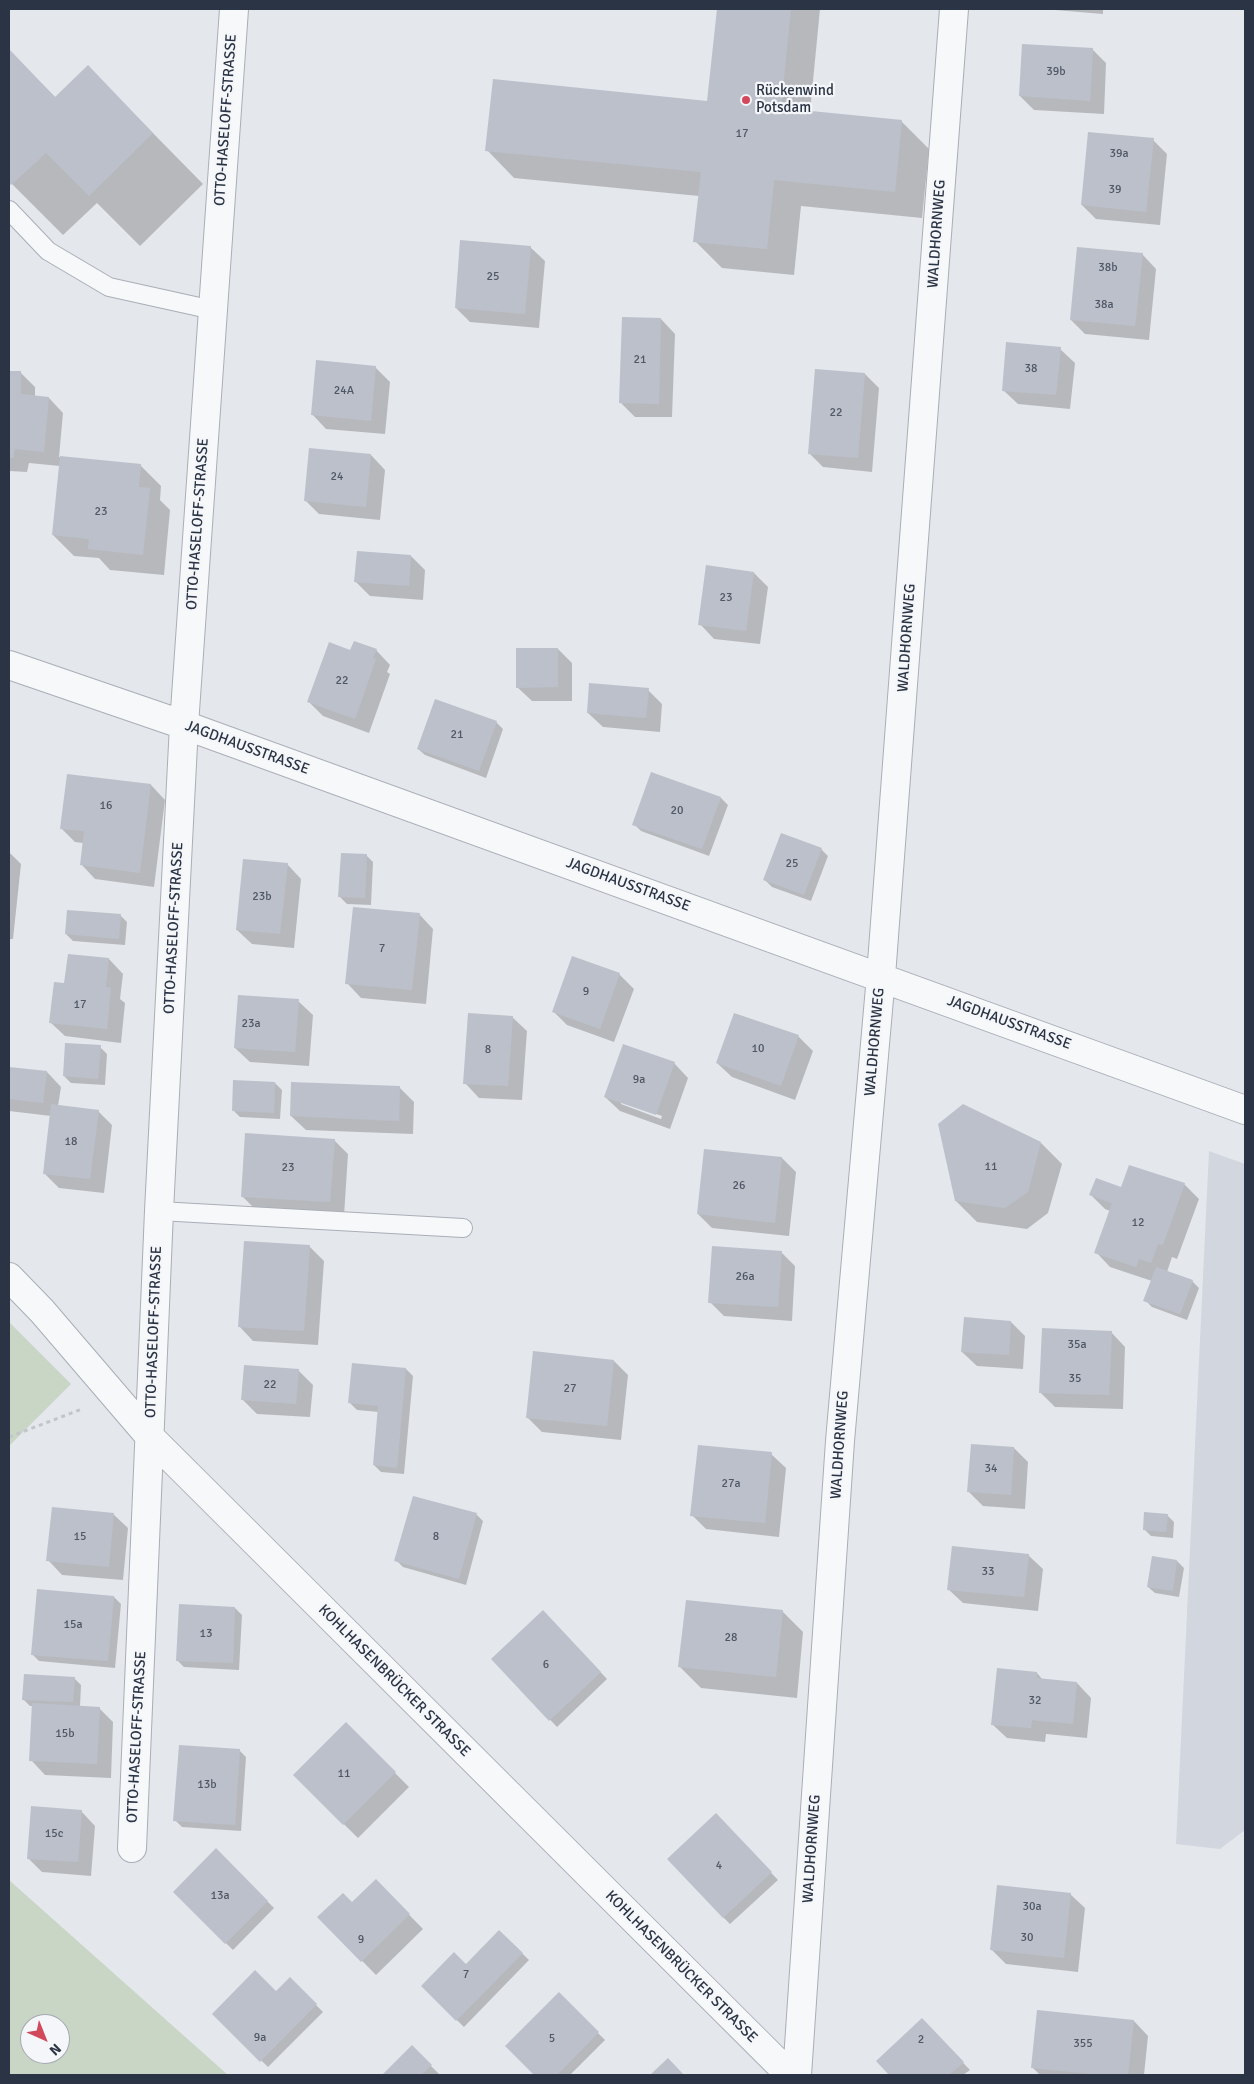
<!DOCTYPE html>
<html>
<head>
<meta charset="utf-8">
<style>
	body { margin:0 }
	#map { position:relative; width:1254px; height:2084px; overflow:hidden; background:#e4e7ec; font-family:Signika,sans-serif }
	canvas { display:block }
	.frame { position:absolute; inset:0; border:10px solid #2b3445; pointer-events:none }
	.north { position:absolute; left:20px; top:2014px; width:50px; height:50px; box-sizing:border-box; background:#f4f6f9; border:1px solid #a4a8b1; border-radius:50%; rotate:136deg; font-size:14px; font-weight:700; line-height:20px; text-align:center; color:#2b3445 }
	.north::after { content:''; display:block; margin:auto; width:18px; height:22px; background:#d1495b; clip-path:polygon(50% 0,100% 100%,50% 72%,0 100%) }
</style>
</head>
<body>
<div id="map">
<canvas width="1254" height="2084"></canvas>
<div class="frame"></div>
<div class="north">N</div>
</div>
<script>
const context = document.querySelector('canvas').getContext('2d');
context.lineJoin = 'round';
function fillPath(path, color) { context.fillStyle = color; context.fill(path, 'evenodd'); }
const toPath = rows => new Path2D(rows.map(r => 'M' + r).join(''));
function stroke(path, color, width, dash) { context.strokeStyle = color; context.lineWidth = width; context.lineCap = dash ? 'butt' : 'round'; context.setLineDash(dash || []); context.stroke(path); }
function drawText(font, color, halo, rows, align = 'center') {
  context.font = font + ' Signika,sans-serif'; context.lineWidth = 4.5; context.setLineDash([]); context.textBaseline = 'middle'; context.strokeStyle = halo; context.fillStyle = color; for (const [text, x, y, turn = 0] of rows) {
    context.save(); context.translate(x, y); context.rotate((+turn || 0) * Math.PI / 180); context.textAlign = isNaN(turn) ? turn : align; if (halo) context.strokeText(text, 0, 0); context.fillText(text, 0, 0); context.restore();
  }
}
const built = toPath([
	[1209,1151,1245,1164,1245,1830,1220,1849,1176,1844]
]);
const green = toPath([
	[9,1322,71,1384,9,1446],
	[9,1880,228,2075,9,2075],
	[30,2024,60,2024,60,2054,30,2054]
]);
const shadow = toPath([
	[718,9,820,9,810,112,901,121,929,149,922,218,801,206,794,275,722,268,695,241,699,196,514,178,487,150,708,102],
	[1043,9,1103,9,1103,14],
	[1092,49,1106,63,1104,114,1034,110,1020,96],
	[9,51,56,98,88,67,203,184,140,246,97,203,63,235,9,181],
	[1153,140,1167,154,1160,225,1096,219,1082,205],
	[530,247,545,261,539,328,470,322,456,308],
	[1142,254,1156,269,1149,340,1085,334,1071,320],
	[661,319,675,334,672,417,635,417,620,402],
	[1060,349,1075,363,1070,409,1018,404,1003,390],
	[376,368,390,382,385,434,326,429,312,414],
	[9,372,21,373,35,387,35,397,49,398,63,413,59,457,140,465,161,486,160,500,170,510,164,575,110,570,99,558,74,556,53,535,60,466,29,463,27,472,9,471],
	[865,374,879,388,872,472,823,467,809,453],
	[371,455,385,470,380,520,319,514,305,500],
	[411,556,425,570,423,600,370,596,355,581],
	[754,573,768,587,760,644,714,639,700,624],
	[558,649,572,663,572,701,532,701,517,687],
	[376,650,390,665,387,672,390,674,369,733,323,716,309,702,351,651],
	[648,690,662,704,660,732,603,727,588,713],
	[496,722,503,729,486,778,425,755,418,749],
	[68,775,151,785,165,800,154,887,95,879,81,864,83,843,75,842,61,828],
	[721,798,728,805,709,856,641,831,634,824],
	[821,849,828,856,811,901,772,887,765,880],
	[9,852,21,864,13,939,9,939],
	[366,855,373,862,371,905,347,904,340,897],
	[287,864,301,879,294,948,252,944,237,930],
	[419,914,433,929,426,1004,361,998,347,983],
	[120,915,127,922,125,945,73,941,66,934],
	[109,959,123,974,120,999,125,1003,121,1043,65,1036,50,1022,65,984],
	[619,974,634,989,614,1042,567,1025,553,1011],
	[298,1001,313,1015,309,1066,250,1062,235,1048],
	[735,1014,799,1037,813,1051,795,1100,732,1077,717,1063],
	[512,1017,527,1031,522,1100,479,1098,465,1083],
	[100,1047,107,1054,105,1085,71,1083,64,1076],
	[674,1063,688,1078,670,1129,620,1111,605,1097],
	[621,1102,662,1116,661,1119,621,1104],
	[9,1069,47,1072,61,1087,58,1106,98,1111,112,1125,104,1193,59,1188,44,1173,51,1116,9,1111],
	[275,1083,282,1090,280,1119,240,1117,233,1110],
	[400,1088,414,1102,413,1134,306,1130,291,1116],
	[334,1140,348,1154,344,1216,256,1210,242,1196],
	[1041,1143,1062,1164,1048,1213,1027,1229,977,1222,956,1201],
	[782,1158,796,1172,789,1236,712,1228,698,1214],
	[1184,1184,1199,1199,1177,1259,1172,1257,1167,1272,1192,1281,1199,1288,1187,1320,1152,1307,1145,1300,1152,1281,1110,1267,1096,1252,1110,1211,1105,1209,1091,1195,1122,1188],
	[309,1246,324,1261,318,1345,253,1341,239,1326],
	[781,1252,795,1266,792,1321,724,1316,710,1302],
	[1011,1322,1025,1336,1023,1369,977,1366,962,1352],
	[1111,1332,1125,1347,1123,1409,1055,1407,1040,1392],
	[614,1361,628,1375,621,1440,542,1432,527,1417],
	[353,1365,406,1369,413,1376,404,1474,381,1472,374,1465,379,1412,357,1410,350,1403],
	[298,1370,313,1385,310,1417,257,1414,243,1400],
	[1014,1448,1028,1462,1025,1509,983,1506,969,1492],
	[771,1454,786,1468,779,1537,706,1529,692,1515],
	[113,1514,128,1528,123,1580,62,1575,48,1560],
	[476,1514,483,1521,466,1585,403,1567,396,1560],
	[1167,1515,1174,1522,1173,1538,1151,1536,1144,1529],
	[1028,1555,1043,1569,1038,1611,963,1603,948,1589],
	[1153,1558,1177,1561,1184,1568,1179,1597,1155,1593,1148,1587],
	[114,1597,121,1604,115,1668,39,1661,32,1654],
	[235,1608,242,1615,239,1670,184,1667,177,1660],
	[782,1611,803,1632,797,1698,701,1688,680,1667],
	[550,1619,607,1679,557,1727,492,1659],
	[1037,1673,1043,1680,1077,1683,1091,1698,1087,1738,1046,1734,1045,1742,1007,1738,992,1724],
	[74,1678,81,1685,80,1707,99,1708,113,1722,111,1778,45,1775,31,1760,34,1706,30,1706,23,1699],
	[346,1724,409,1787,358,1838,294,1775],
	[239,1750,246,1757,241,1831,182,1827,175,1820],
	[81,1811,95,1826,91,1876,42,1872,28,1858],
	[723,1822,778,1880,730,1924,723,1917],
	[216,1850,274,1908,233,1950,174,1892],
	[376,1881,423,1929,376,1975,319,1917,352,1904],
	[1070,1894,1085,1908,1078,1972,1006,1964,992,1950],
	[500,1932,529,1960,464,2027,422,1986,466,1966],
	[290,1979,323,2012,268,2067,214,2014,276,1993],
	[559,1994,605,2040,570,2075,536,2075,507,2046],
	[922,2020,970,2070,963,2075,891,2075,878,2061],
	[1134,2021,1148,2036,1144,2075,1040,2075,1032,2067],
	[412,2047,440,2075,384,2075]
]);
const building = toPath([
	[717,9,791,9,781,108,902,120,895,192,774,180,767,249,693,242,701,172,485,151,493,79,707,101],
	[1022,44,1093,48,1090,101,1019,96],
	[9,49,55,97,88,65,153,133,89,196,46,153,11,185,9,183],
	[1088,132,1154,138,1146,212,1081,205],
	[460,240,531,246,525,314,455,308],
	[1077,247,1143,253,1135,326,1070,320],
	[622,317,661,318,659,404,619,403],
	[1006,342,1061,347,1056,395,1002,391],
	[316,360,376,366,371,421,311,415],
	[815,369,865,373,858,458,808,454],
	[9,371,21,371,21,394,49,397,44,452,15,449,13,458,9,458],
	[309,448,371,454,366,507,304,501],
	[60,456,141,464,139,487,150,488,143,555,88,549,89,539,52,535],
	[357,551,411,555,409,586,354,582],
	[706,565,754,572,746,631,698,625],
	[354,641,377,649,373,658,376,659,355,719,307,702,329,642,350,650],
	[516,648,558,648,558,687,516,688],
	[589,683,649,688,646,718,587,713],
	[435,699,497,721,479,771,417,749],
	[651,772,721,797,702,849,632,825],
	[67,774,151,784,140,873,80,865,84,831,60,829],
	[781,833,822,848,804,895,763,880],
	[341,853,367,854,365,898,338,897],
	[243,859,288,863,280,934,236,930],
	[353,907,420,913,412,990,345,984],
	[67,910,121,914,119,939,65,934],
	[68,954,109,958,106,987,111,988,107,1029,49,1023,54,982,64,983],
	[572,956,620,973,600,1029,552,1012],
	[238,995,299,999,295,1052,234,1048],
	[468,1013,513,1016,508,1086,463,1084],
	[734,1013,799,1035,781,1086,716,1063],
	[65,1043,101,1045,98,1079,63,1076],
	[623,1044,675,1062,656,1115,604,1097],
	[9,1067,47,1071,43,1103,9,1099],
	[233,1080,275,1082,274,1113,232,1111],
	[291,1082,400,1086,399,1121,290,1116],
	[51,1104,99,1110,90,1179,43,1174],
	[963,1104,1041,1142,1028,1192,1005,1208,955,1201,938,1124],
	[245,1133,335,1139,330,1202,241,1197],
	[704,1149,782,1157,775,1223,697,1214],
	[1129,1165,1185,1183,1163,1245,1158,1244,1151,1263,1139,1259,1136,1267,1094,1253,1112,1203,1089,1195,1096,1178,1121,1187],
	[244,1241,310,1245,304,1331,238,1327],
	[712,1246,782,1251,778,1307,708,1303],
	[1156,1267,1193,1280,1180,1314,1143,1301],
	[964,1317,1011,1321,1009,1355,961,1352],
	[1042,1328,1112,1331,1109,1395,1039,1393],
	[533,1351,614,1360,607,1426,526,1418],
	[352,1363,406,1368,397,1468,373,1465,378,1406,348,1403],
	[244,1365,299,1369,296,1404,241,1400],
	[971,1444,1014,1447,1011,1495,967,1492],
	[698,1445,772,1452,765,1523,690,1516],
	[413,1496,477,1513,459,1579,394,1561],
	[52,1507,114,1513,109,1567,46,1561],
	[1144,1512,1168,1514,1166,1532,1143,1530],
	[952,1546,1029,1554,1024,1597,947,1590],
	[1152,1556,1177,1560,1173,1591,1147,1587],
	[37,1589,114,1596,108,1661,31,1655],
	[686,1600,783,1610,776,1677,678,1667],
	[179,1604,235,1607,233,1663,176,1661],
	[543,1610,601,1672,549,1721,491,1659],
	[997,1668,1037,1672,1037,1678,1077,1682,1073,1724,1032,1720,1031,1728,991,1725],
	[24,1674,75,1677,73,1702,22,1700],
	[32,1703,100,1707,97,1764,29,1761],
	[346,1722,396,1772,343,1825,293,1775],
	[179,1745,240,1749,235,1825,173,1821],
	[31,1806,82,1810,78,1862,27,1859],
	[716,1813,772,1872,723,1918,667,1859],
	[216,1848,268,1901,225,1944,173,1892],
	[376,1879,410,1914,361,1962,317,1917,343,1893,352,1902],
	[997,1885,1071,1893,1064,1958,990,1950],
	[499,1930,523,1953,456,2021,421,1986,454,1952,466,1964],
	[255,1970,276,1991,290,1977,317,2004,260,2062,212,2014],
	[559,1992,599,2032,557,2075,534,2075,505,2046],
	[1037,2010,1134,2020,1128,2075,1102,2075,1031,2068],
	[922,2018,964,2062,949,2075,889,2075,876,2061],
	[412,2045,432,2065,421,2075,382,2075],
	[668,2058,684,2075,650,2075]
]);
const path = toPath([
	[9,1437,82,1409]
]);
const lane = toPath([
	[9,210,48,251,109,287,213,310],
	[159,1211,463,1228]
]);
const street = toPath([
	[9,665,184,725,1245,1110],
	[9,1277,42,1311,150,1437,790,2075],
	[132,1848,159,1211,184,725,234,9],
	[797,2075,840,1441,881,976,954,9]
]);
const markers = [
	[746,100,5,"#d1495b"]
];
const numberNames = [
	["39b",1056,72],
	["17",742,134],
	["39a",1119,154],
	["39",1115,190],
	["38b",1108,268],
	["25",493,277],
	["38a",1104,305],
	["21",640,360],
	["38",1031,369],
	["24A",344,391],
	["22",836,413],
	["24",337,477],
	["23",101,512],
	["23",726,598],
	["22",342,681],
	["21",457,735],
	["16",106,806],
	["20",677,811],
	["25",792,864],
	["23b",262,897],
	["7",382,949],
	["9",586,992],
	["17",80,1005],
	["23a",251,1024],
	["10",758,1049],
	["8",488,1050],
	["9a",639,1080],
	["18",71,1142],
	["11",991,1167],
	["23",288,1168],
	["26",739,1186],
	["12",1138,1223],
	["26a",745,1277],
	["35a",1077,1345],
	["35",1075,1379],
	["22",270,1385],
	["27",570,1389],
	["34",991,1469],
	["27a",731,1484],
	["15",80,1537],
	["8",436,1537],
	["33",988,1572],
	["15a",73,1625],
	["13",206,1634],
	["28",731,1638],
	["6",546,1665],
	["32",1035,1701],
	["15b",65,1734],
	["11",344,1774],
	["13b",207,1785],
	["15c",54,1834],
	["4",719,1866],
	["13a",220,1896],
	["30a",1032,1907],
	["30",1027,1938],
	["9",361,1940],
	["7",466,1975],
	["9a",260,2038],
	["5",552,2039],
	["2",921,2040],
	["355",1083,2044]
];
const poiNames = [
	["Rückenwind",756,91],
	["Potsdam",756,108]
];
const streetNames = [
	["OTTO-HASELOFF-STRASSE",226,120,-86],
	["WALDHORNWEG",937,234,-86],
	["OTTO-HASELOFF-STRASSE",198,524,-86],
	["WALDHORNWEG",907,638,-86],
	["JAGDHAUSSTRASSE",247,748,20],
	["JAGDHAUSSTRASSE",628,885,20],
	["OTTO-HASELOFF-STRASSE",174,928,-87],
	["JAGDHAUSSTRASSE",1009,1023,20],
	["WALDHORNWEG",875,1042,-85],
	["OTTO-HASELOFF-STRASSE",154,1332,-88],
	["WALDHORNWEG",840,1445,-86],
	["KOHLHASENBRÜCKER STRASSE",394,1681,45],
	["OTTO-HASELOFF-STRASSE",137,1737,-87],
	["WALDHORNWEG",812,1849,-86],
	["KOHLHASENBRÜCKER STRASSE",681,1967,45]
];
fillPath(built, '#d2d6de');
fillPath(green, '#c9d6c5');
fillPath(shadow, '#0003');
fillPath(building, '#bbc0ca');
stroke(lane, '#a9aeb7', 20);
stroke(street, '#a9aeb7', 30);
stroke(path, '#c2c5cb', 3, [4, 4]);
stroke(lane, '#f7f8fa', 18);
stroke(street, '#f7f8fa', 28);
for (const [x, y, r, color] of markers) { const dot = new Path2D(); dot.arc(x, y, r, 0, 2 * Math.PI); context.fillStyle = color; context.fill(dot); stroke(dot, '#f4f6f9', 2); }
drawText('12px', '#4f5766', null, numberNames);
drawText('15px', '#2b3445', '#f4f6f9', poiNames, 'left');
drawText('15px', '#2b3445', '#f4f6f9', streetNames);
</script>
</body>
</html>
